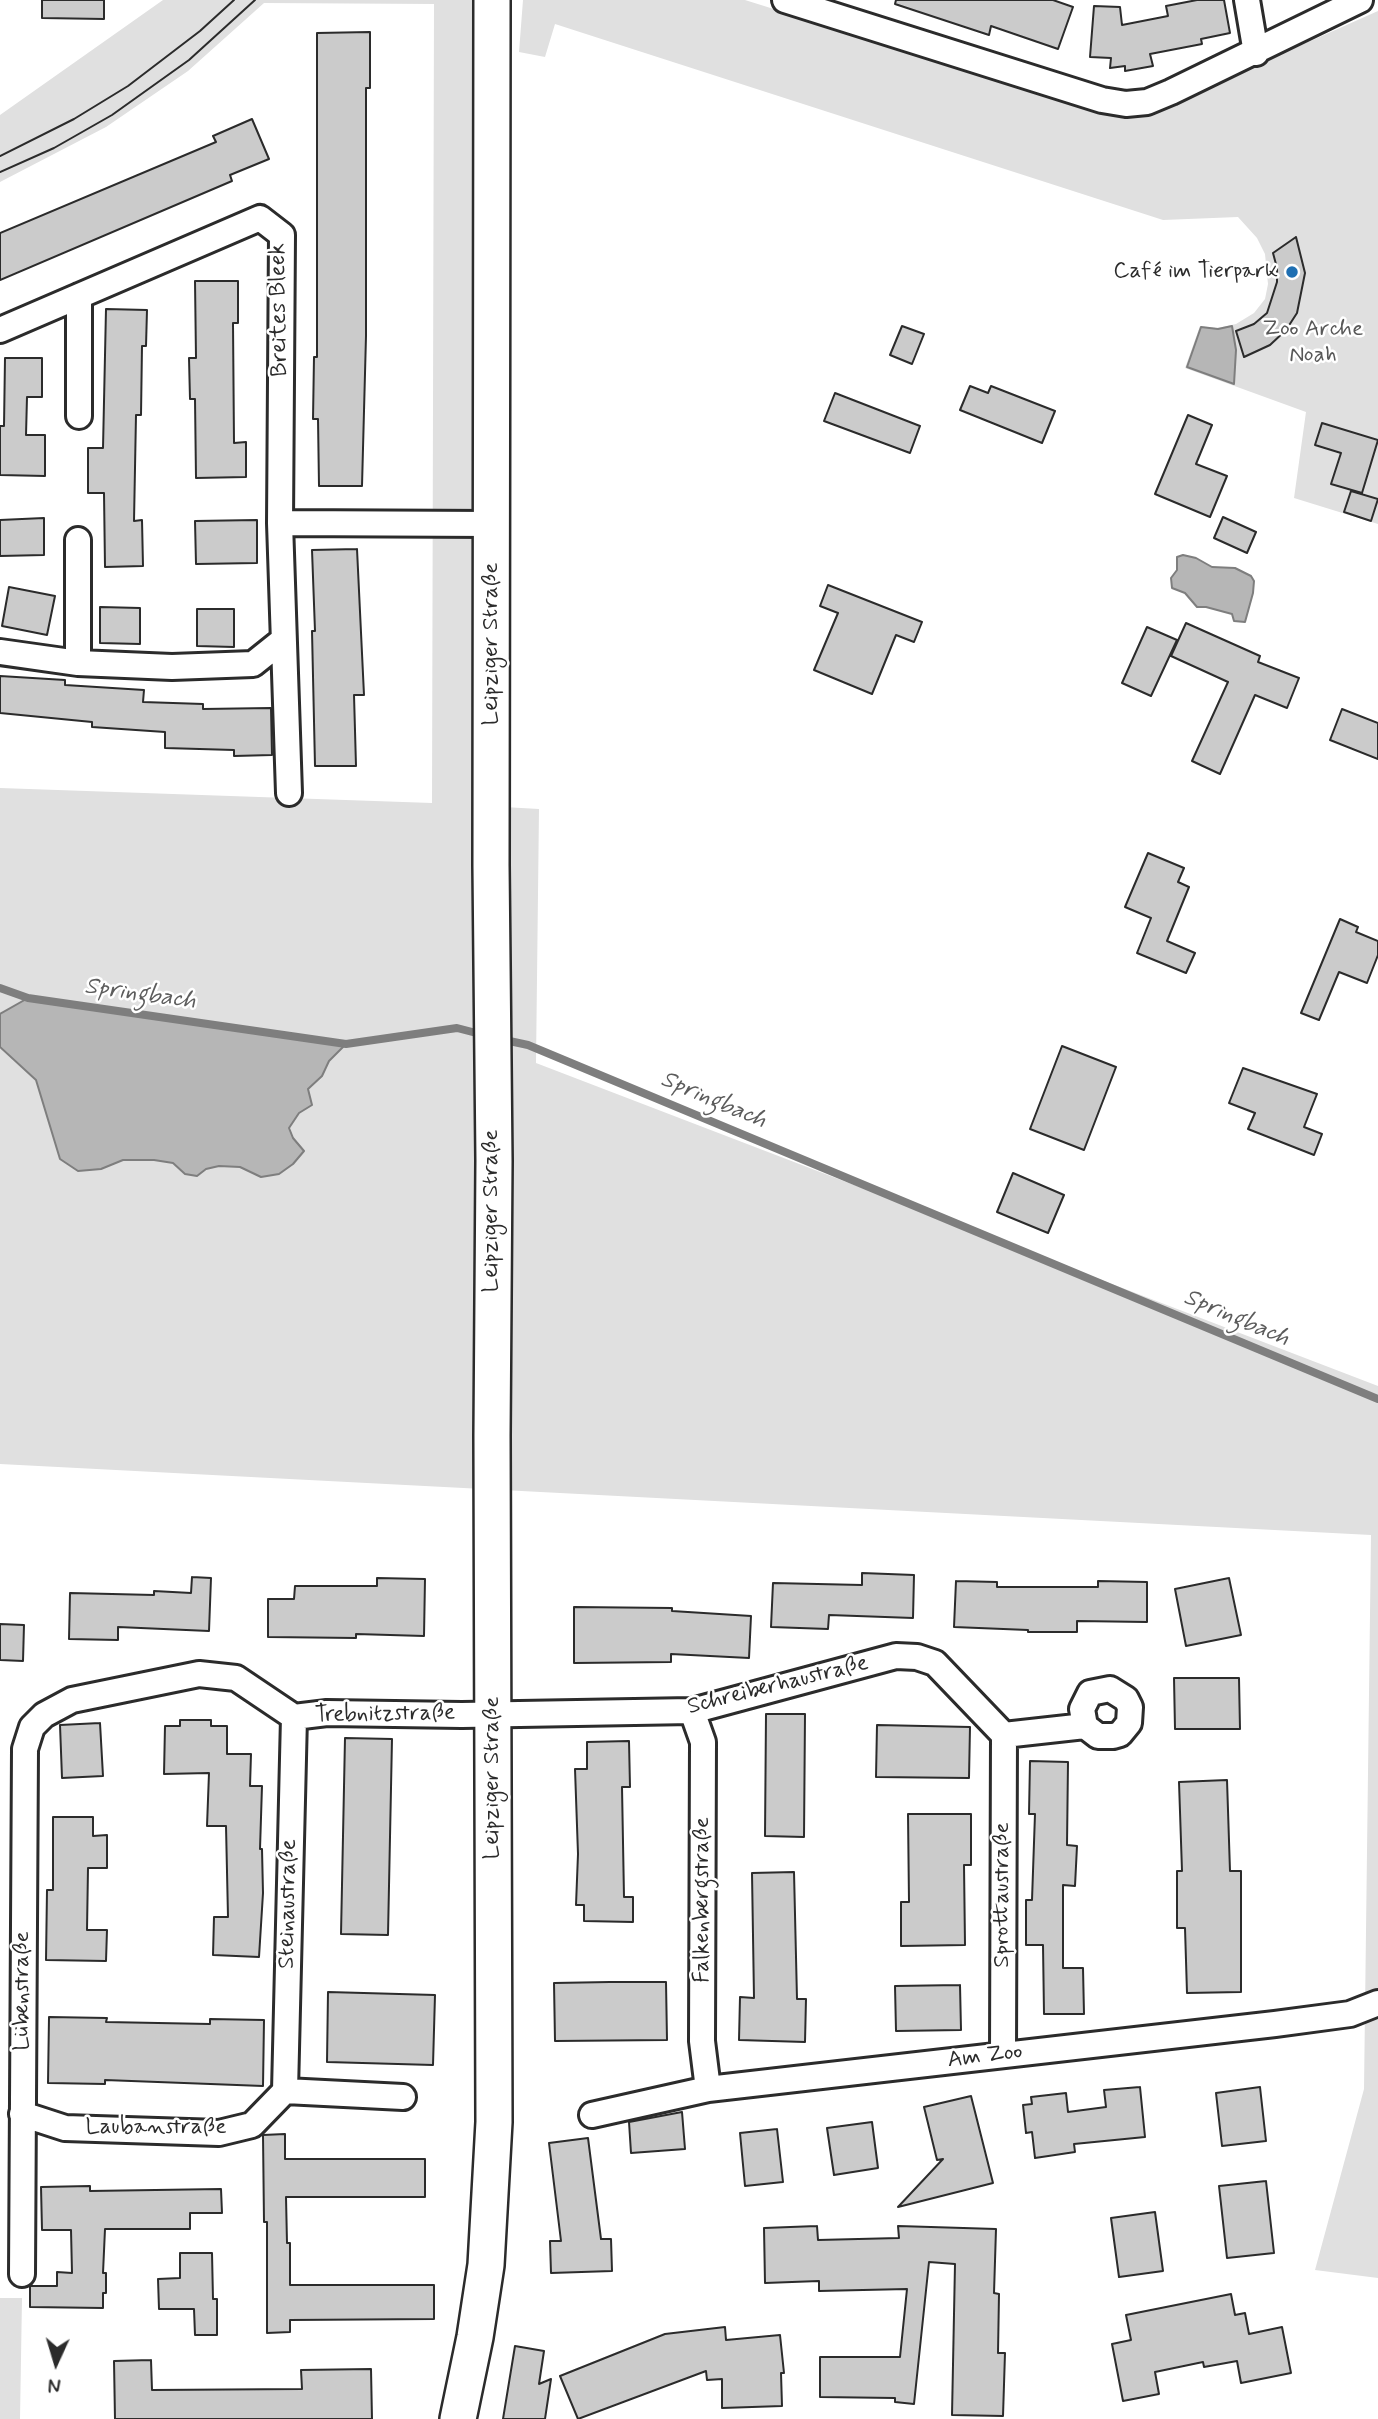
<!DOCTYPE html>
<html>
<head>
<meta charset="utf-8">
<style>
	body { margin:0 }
	#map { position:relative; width:1378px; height:2419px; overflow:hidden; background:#fff; font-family:Mynerve,sans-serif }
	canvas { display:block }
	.north { position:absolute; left:21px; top:2328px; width:70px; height:70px; -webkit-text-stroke:5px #fff; paint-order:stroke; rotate:184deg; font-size:19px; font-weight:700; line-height:28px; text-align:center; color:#2b2b2b }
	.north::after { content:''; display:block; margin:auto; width:24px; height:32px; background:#2b2b2b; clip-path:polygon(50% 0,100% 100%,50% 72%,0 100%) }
</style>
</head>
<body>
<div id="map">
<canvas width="1378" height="2419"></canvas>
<div class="north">N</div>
</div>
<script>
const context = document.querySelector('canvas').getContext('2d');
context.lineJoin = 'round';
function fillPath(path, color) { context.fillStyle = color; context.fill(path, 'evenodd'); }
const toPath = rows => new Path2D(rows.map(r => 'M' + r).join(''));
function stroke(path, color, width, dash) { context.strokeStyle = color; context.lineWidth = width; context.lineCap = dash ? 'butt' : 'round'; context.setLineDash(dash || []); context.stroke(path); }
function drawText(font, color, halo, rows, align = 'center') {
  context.font = font + ' Mynerve,sans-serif'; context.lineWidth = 5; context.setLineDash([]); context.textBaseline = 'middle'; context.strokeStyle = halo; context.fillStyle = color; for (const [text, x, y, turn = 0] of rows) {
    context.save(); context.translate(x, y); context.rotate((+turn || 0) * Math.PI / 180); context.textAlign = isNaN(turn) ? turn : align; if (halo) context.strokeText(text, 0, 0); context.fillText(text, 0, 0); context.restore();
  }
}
const green = toPath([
	[163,0,494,0,486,806,539,809,536,1063,1378,1386,1378,2278,1315,2270,1364,2089,1371,1535,0,1464,0,788,432,803,434,4,264,3,188,71,106,127,0,182,0,115],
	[523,0,745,0,1105,113,1153,111,1378,11,1378,524,1294,498,1306,412,1185,368,1200,326,1217,328,1236,324,1254,313,1265,299,1268,284,1265,254,1257,238,1238,217,1163,220,555,24,545,57,519,52],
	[0,2298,22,2298,20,2419,0,2419]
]);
const water = toPath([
	[1232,326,1236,350,1234,384,1187,367,1201,327,1218,329,1232,326],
	[1183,555,1196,558,1212,567,1235,568,1251,576,1254,581,1253,593,1245,622,1234,621,1232,614,1206,607,1197,607,1185,593,1172,588,1171,578,1177,570,1177,557,1183,555],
	[28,998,346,1044,329,1061,322,1076,308,1089,312,1105,299,1113,289,1128,293,1138,304,1151,293,1164,279,1174,261,1177,240,1167,219,1166,206,1169,197,1176,185,1174,173,1163,154,1160,123,1160,101,1169,78,1171,60,1159,36,1080,0,1047,0,1014,28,998]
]);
const stream = toPath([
	[0,988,28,998,346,1044,457,1028,484,1035],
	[500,1039,528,1045,1378,1399]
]);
const building = toPath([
	[42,0,104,0,104,19,42,18,42,0],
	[896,0,1053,0,1073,7,1058,49,991,26,989,35,895,4,896,0],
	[1197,0,1224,0,1230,33,1201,39,1202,44,1150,54,1153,66,1125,71,1125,66,1110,68,1111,58,1090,57,1094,6,1120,7,1122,25,1168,16,1166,6,1197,0],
	[370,32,370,88,366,88,366,336,362,486,319,486,318,419,313,419,314,357,317,357,317,33,370,32],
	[252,119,269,159,230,175,232,181,0,280,0,233,216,142,213,136,252,119],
	[1296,237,1305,273,1297,313,1286,330,1270,345,1244,357,1236,331,1254,324,1267,313,1277,282,1277,268,1273,253,1296,237],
	[195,281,238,281,238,323,233,323,234,443,246,442,246,477,196,478,195,399,190,399,189,358,196,358,195,281],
	[106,309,147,310,146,346,142,346,141,415,136,415,134,521,142,520,143,566,105,567,104,493,88,493,88,448,103,448,106,309],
	[902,326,924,334,912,364,890,355,902,326],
	[5,358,42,358,42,397,27,397,26,435,45,435,45,476,0,475,0,426,4,426,5,358],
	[970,386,988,393,991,386,1055,411,1042,443,960,410,970,386],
	[835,393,920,426,910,453,824,421,835,393],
	[1188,415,1212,425,1196,464,1227,476,1210,517,1155,494,1188,415],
	[1322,423,1378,440,1362,493,1331,484,1341,453,1315,445,1322,423],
	[1351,491,1378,499,1371,521,1344,512,1351,491],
	[1223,517,1256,532,1247,553,1214,538,1223,517],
	[44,518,44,555,0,556,0,520,44,518],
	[257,520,257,563,196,564,195,521,257,520],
	[357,549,364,695,354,695,356,766,315,766,312,631,315,631,312,550,357,549],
	[828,585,922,622,914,642,896,635,872,694,814,670,838,613,820,606,828,585],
	[9,587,55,596,47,635,2,626,9,587],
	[100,607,140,608,140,644,100,643,100,607],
	[197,609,234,609,234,647,197,646,197,609],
	[1186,623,1260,656,1258,662,1299,678,1287,708,1255,695,1220,774,1192,761,1228,682,1171,656,1186,623],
	[1147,627,1177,640,1151,696,1122,683,1147,627],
	[0,676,65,680,65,685,144,690,143,702,203,704,203,709,271,708,272,755,234,756,234,750,165,748,165,732,92,727,92,722,0,713,0,676],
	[1342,709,1378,723,1378,759,1330,740,1342,709],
	[1148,853,1184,868,1178,882,1189,887,1167,941,1195,953,1186,973,1137,953,1151,918,1125,907,1148,853],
	[1340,919,1358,927,1356,932,1378,941,1378,955,1367,983,1339,972,1319,1020,1301,1013,1340,919],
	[1062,1046,1116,1067,1084,1150,1030,1129,1062,1046],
	[1243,1068,1317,1094,1304,1127,1322,1134,1314,1155,1248,1129,1255,1113,1229,1103,1243,1068],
	[1013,1173,1064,1195,1048,1233,997,1212,1013,1173],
	[862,1573,914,1575,913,1618,829,1615,828,1629,771,1627,773,1583,862,1585,862,1573],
	[192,1577,211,1578,209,1631,118,1627,118,1640,69,1639,70,1593,154,1595,154,1591,191,1593,192,1577],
	[377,1578,425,1579,424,1636,356,1634,356,1638,268,1637,268,1599,294,1599,295,1586,377,1586,377,1578],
	[1229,1578,1241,1635,1186,1646,1175,1589,1229,1578],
	[956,1581,997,1582,997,1587,1098,1587,1098,1581,1147,1582,1147,1622,1077,1621,1077,1632,1028,1632,1028,1630,954,1627,956,1581],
	[574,1607,672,1608,672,1611,751,1616,749,1658,671,1654,671,1662,574,1663,574,1607],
	[0,1624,24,1625,23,1661,0,1660,0,1624],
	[1174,1678,1239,1678,1240,1729,1175,1729,1174,1678],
	[766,1714,805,1714,804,1837,765,1836,766,1714],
	[180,1720,211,1720,211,1726,227,1726,227,1754,251,1754,250,1786,262,1786,260,1849,262,1849,263,1893,259,1957,213,1955,214,1917,228,1917,226,1826,207,1826,209,1773,164,1774,165,1726,180,1726,180,1720],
	[100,1723,103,1776,62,1778,60,1725,100,1723],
	[877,1725,970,1727,969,1778,876,1777,877,1725],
	[345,1738,392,1739,388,1935,341,1934,345,1738],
	[629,1741,630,1787,622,1787,624,1897,633,1897,633,1922,584,1921,584,1905,576,1905,578,1854,575,1769,587,1769,587,1742,629,1741],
	[1030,1761,1068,1762,1067,1845,1077,1846,1075,1886,1063,1885,1063,1968,1083,1968,1084,2014,1044,2014,1043,1945,1026,1945,1026,1900,1032,1900,1035,1814,1029,1814,1030,1761],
	[1227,1780,1230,1871,1241,1871,1241,1992,1187,1993,1185,1928,1177,1928,1177,1871,1182,1871,1179,1782,1227,1780],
	[908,1814,971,1814,971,1865,964,1865,965,1945,901,1946,901,1902,909,1902,908,1814],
	[53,1817,93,1817,93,1836,107,1835,107,1868,88,1868,87,1930,107,1930,106,1961,46,1960,47,1890,53,1890,53,1817],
	[794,1872,797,1999,806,1999,805,2042,739,2040,740,1997,754,1998,752,1873,794,1872],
	[610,1982,666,1982,667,2040,555,2041,554,1983,610,1982],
	[960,1985,961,2030,896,2031,895,1986,960,1985],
	[328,1992,435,1995,433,2065,327,2062,328,1992],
	[49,2017,107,2018,106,2022,210,2024,210,2019,264,2020,263,2086,105,2080,105,2084,48,2083,49,2017],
	[1140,2087,1145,2137,1074,2144,1075,2152,1035,2158,1032,2132,1026,2133,1023,2105,1032,2104,1031,2097,1066,2093,1068,2112,1106,2107,1104,2090,1140,2087],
	[1260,2087,1266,2141,1222,2146,1216,2093,1260,2087],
	[971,2096,993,2183,898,2207,943,2159,937,2160,924,2107,971,2096],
	[682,2112,685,2149,631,2153,629,2122,682,2112],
	[872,2122,878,2168,834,2175,827,2128,872,2122],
	[777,2129,783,2182,745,2186,740,2133,777,2129],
	[285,2134,285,2159,425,2159,425,2197,286,2197,287,2243,290,2243,290,2285,434,2285,434,2319,290,2320,290,2332,267,2333,267,2222,264,2222,263,2135,285,2134],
	[588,2138,601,2239,611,2239,612,2271,551,2273,550,2241,561,2241,549,2143,588,2138],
	[1266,2181,1274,2253,1227,2258,1219,2186,1266,2181],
	[90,2186,90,2191,221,2189,222,2213,190,2213,190,2229,105,2229,103,2273,106,2273,106,2293,103,2293,103,2308,30,2307,30,2286,57,2286,57,2272,72,2273,71,2230,42,2230,41,2187,90,2186],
	[1155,2212,1163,2271,1119,2277,1111,2218,1155,2212],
	[817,2226,818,2240,899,2238,898,2226,996,2229,994,2293,999,2294,998,2353,1005,2353,1003,2416,952,2415,955,2264,929,2262,914,2404,895,2402,895,2398,820,2397,820,2357,900,2357,907,2289,819,2291,819,2281,765,2283,764,2228,817,2226],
	[180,2253,212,2253,213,2299,217,2299,217,2335,195,2335,194,2309,159,2309,158,2279,180,2278,180,2253],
	[1231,2294,1235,2315,1245,2313,1249,2334,1282,2327,1291,2373,1241,2383,1237,2361,1204,2367,1203,2362,1155,2372,1159,2394,1123,2401,1112,2344,1131,2340,1126,2315,1231,2294],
	[725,2327,726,2340,780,2335,784,2373,781,2373,782,2406,722,2408,722,2379,707,2380,706,2371,578,2419,560,2376,665,2334,725,2327],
	[515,2346,544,2351,539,2384,551,2379,545,2419,503,2419,515,2346],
	[151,2360,152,2390,302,2389,301,2370,371,2369,372,2419,115,2419,114,2361,151,2360]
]);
const street = toPath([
	[785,0,1102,100,1126,104,1147,102,1171,92,1360,0],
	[1247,0,1256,53],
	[79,296,79,416],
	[0,330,260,218,282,235,280,523,289,793],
	[280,523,492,524],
	[0,652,78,663,172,667,253,664,283,640],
	[78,663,78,540],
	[692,1711,703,1742,702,2041,708,2089],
	[1003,2054,1004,1735],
	[285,2091,294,1717],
	[22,2114,65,2128,219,2133,252,2125,285,2091,403,2097],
	[592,2115,708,2089,1275,2024,1350,2014,1378,2003],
	[22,2274,25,1749,32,1727,44,1715,72,1700,199,1674,236,1678,294,1717,327,1713,462,1715,692,1711,896,1656,917,1657,935,1663,1004,1735,1085,1726,1098,1736,1113,1736,1120,1734,1129,1723,1130,1707,1126,1699,1110,1689,1090,1693,1082,1709,1085,1726]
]);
const secondary = toPath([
	[458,2419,475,2337,486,2265,494,2122,492,1435,494,1161,491,865,492,0]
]);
const tram = toPath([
	[0,156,74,119,128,86,200,31,234,0],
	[0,172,54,148,112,115,189,60,255,0]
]);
const markers = [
	[1292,272,7,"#1f6fb2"]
];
const poiNames = [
	["Café im Tierpark",1278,272]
];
const streetNames = [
	["Breites Bleek",280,310,-91],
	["Leipziger Straße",492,644,-90],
	["Leipziger Straße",492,1211,-90],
	["Schreiberhaustraße",778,1686,-14],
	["Trebnitzstraße",385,1715,-1],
	["Leipziger Straße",493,1778,-90],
	["Sprottaustraße",1003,1895,-90],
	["Falkenbergstraße",703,1900,-90],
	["Steinaustraße",289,1904,-89],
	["Lübenstraße",23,1991,-90],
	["Am Zoo",985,2057,-7],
	["Laubanstraße",156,2128]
];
const parkNames = [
	["Zoo Arche",1313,330],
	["Noah",1313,356]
];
const waterNames = [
	["Springbach",140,995,8],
	["Springbach",713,1101,23],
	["Springbach",1236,1319,23]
];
fillPath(green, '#e0e0e0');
fillPath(water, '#b6b6b6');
stroke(water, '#7e7e7e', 2);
stroke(stream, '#7e7e7e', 8);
fillPath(building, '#cbcbcb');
stroke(building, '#2b2b2b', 2);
stroke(street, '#2b2b2b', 30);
stroke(secondary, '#2b2b2b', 40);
stroke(street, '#fff', 24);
stroke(secondary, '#fff', 35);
stroke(tram, '#2b2b2b', 2);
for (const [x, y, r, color] of markers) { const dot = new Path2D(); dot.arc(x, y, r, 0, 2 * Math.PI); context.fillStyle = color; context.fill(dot); stroke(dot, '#fff', 2.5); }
drawText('23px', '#2b2b2b', '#fff', poiNames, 'right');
drawText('23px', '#2b2b2b', '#fff', streetNames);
drawText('23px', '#585858', '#fff', parkNames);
drawText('italic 24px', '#5c5c5c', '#fff', waterNames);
</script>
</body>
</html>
